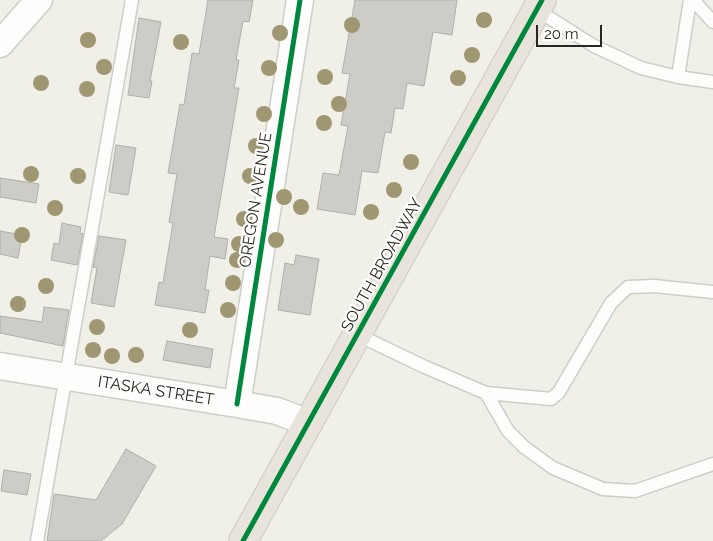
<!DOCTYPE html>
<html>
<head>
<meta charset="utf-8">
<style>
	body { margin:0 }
	#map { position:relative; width:713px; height:541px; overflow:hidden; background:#f0efe8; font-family:Raleway,sans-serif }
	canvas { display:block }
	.scale { position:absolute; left:536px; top:25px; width:66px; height:22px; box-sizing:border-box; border:2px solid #272621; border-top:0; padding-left:6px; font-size:15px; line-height:18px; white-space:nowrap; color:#272621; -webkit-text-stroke:4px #fffefc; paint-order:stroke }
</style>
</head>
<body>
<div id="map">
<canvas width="713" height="541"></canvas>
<div class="scale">20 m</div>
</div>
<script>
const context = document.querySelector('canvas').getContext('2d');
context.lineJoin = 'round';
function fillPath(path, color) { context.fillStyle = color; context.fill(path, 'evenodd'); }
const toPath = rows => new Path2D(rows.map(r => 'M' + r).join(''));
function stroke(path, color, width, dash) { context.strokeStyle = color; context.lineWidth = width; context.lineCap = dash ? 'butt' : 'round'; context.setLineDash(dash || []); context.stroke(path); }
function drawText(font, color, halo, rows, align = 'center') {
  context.font = font + ' Raleway,sans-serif'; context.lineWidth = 4.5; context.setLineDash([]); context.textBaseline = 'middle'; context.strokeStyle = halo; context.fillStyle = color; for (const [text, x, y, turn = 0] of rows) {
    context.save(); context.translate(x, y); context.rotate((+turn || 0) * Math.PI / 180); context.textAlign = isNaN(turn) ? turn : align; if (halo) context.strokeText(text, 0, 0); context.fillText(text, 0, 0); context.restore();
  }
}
const building = toPath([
	[208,0,253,0,249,22,243,21,236,60,239,60,234,88,239,88,214,237,228,239,225,259,210,256,205,290,209,290,205,313,155,305,159,282,163,283,173,223,169,222,177,174,168,173,180,104,184,105,192,53,199,54,208,0],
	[355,0,457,0,452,35,433,32,424,86,407,83,403,109,395,108,391,133,385,132,378,173,362,171,355,215,317,209,323,173,339,175,348,126,341,125,350,74,342,73,355,0],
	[139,18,161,22,150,81,152,81,149,98,128,95,139,18],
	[116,145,136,148,128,195,109,192,116,145],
	[0,178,39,184,36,203,0,197,0,178],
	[62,223,81,227,80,233,83,234,77,265,51,260,54,243,59,244,62,223],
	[0,231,22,235,18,258,0,254,0,231],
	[99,236,126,240,114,307,91,303,97,268,93,267,99,236],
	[296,255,319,259,310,315,278,310,285,263,294,265,296,255],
	[44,307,69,310,63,346,0,333,0,316,42,322,44,307],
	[167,341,213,349,210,368,163,360,167,341],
	[126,449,156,466,122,524,101,541,47,541,54,494,96,500,126,449],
	[4,470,31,474,27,495,1,491,4,470]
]);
const service = toPath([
	[693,0,713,22],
	[537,10,594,46,641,68,678,77,713,82],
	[678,77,690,0],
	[358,335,425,367,486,393,551,399,559,392,611,303,628,287,654,286,713,292],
	[486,393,508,431,524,447,553,468,603,489,635,491,713,464],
	[37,541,132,0]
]);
const minor = toPath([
	[0,44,39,0],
	[0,366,237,404,277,411,309,423],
	[237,404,300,0]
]);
const primary = toPath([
	[243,541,542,0]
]);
const cycleway = toPath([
	[237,404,300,0],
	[243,541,542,0]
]);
const trees = [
	[484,20],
	[352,25],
	[280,33],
	[88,40],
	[181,42],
	[472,55],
	[104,67],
	[269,68],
	[325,77],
	[458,78],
	[41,83],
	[87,89],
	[339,104],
	[264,114],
	[324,123],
	[256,146],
	[411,162],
	[31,174],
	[78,176],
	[250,176],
	[394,190],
	[284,197],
	[301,207],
	[55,208],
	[371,212],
	[244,219],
	[22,235],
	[276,240],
	[239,244],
	[237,260],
	[233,283],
	[46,286],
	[18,304],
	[228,310],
	[97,327],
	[190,330],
	[93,350],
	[136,355],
	[112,356]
];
const streetNames = [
	["OREGON AVENUE",256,200,-81],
	["SOUTH BROADWAY",382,265,-61],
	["ITASKA STREET",156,391,9]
];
fillPath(building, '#ceccc7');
stroke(building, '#b0aea9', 1);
stroke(service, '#cecdc8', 15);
stroke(minor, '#cecdc8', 29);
stroke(primary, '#cacac6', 30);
stroke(service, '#fdfdfc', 12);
stroke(minor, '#fdfdfc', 26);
stroke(primary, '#e8e4dc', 28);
stroke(cycleway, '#00873e', 5);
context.fillStyle = '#9f9672';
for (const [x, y] of trees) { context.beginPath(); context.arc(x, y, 8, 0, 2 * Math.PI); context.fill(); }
drawText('16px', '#272621', '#fffefc', streetNames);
</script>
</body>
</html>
